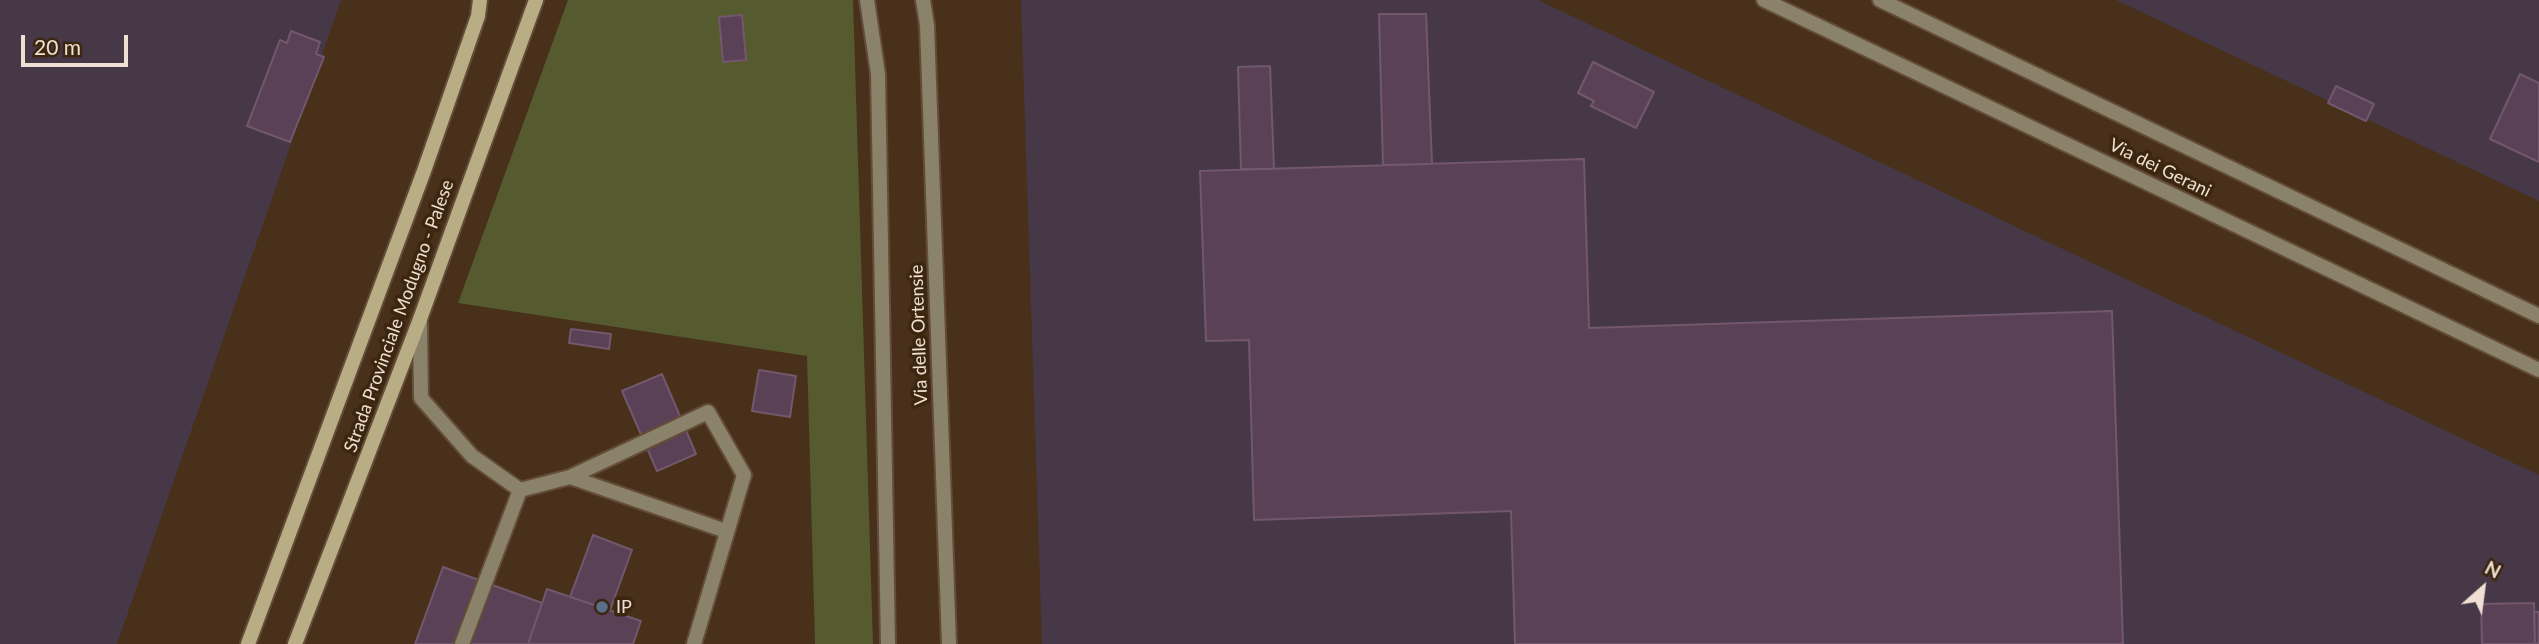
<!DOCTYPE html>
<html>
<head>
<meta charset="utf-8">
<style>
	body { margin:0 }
	#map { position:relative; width:2539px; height:644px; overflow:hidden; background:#48301a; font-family:Lato,sans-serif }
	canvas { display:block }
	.north { position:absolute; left:2448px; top:553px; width:70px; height:70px; -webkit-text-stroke:5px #3d2610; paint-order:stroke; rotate:28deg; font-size:19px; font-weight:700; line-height:28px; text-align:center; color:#efe0d3 }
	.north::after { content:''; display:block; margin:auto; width:24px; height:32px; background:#efe0d3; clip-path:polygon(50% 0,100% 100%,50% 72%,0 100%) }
	.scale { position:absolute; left:21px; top:35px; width:107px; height:32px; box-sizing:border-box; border:4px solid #efe0d3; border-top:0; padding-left:9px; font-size:21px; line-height:24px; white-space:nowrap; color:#efe0d3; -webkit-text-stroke:5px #3d2610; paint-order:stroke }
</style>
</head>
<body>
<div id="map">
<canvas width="2539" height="644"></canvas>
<div class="north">N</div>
<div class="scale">20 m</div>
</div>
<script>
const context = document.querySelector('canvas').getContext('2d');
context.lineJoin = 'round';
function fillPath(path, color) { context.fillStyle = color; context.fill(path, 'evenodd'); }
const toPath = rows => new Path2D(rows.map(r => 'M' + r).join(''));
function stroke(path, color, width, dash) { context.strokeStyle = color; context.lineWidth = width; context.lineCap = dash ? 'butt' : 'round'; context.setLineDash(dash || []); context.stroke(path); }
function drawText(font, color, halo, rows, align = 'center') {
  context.font = font + ' Lato,sans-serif'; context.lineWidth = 7; context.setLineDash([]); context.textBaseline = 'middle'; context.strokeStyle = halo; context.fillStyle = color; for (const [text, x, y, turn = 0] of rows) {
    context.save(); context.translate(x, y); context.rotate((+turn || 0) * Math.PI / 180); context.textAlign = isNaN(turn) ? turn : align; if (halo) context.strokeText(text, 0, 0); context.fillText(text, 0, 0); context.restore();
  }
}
const industrial = toPath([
	[0,0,341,0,117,644,0,644],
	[1021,0,1538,0,2539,475,2539,644,1042,644],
	[2116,0,2539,0,2539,201]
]);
const green = toPath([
	[568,0,853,0,873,644,815,644,807,356,458,303]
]);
const building = toPath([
	[1379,14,1426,14,1432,164,1383,165,1379,14],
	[742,15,746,60,723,62,719,17,742,15],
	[291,31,320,42,316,54,324,57,290,142,247,126,280,40,287,43,291,31],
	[1593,62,1654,92,1636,128,1591,106,1594,101,1578,93,1593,62],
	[1270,66,1274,169,1241,169,1238,67,1270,66],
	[2520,74,2539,83,2539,162,2490,139,2520,74],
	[2336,86,2374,104,2366,121,2328,103,2336,86],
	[1584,159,1589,328,2112,311,2123,644,1515,644,1511,511,1254,520,1249,340,1206,341,1200,171,1584,159],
	[571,329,611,334,609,349,569,343,571,329],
	[759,370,796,376,790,417,752,411,759,370],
	[662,374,696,454,657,471,622,391,662,374],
	[593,535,632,550,610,610,570,597,593,535],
	[443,567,542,603,528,644,415,644,443,567],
	[547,589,641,621,633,644,528,644,547,589],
	[2534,603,2535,644,2482,644,2481,604,2534,603],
	[2534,612,2539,612,2539,644,2535,644,2534,612]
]);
const service = toPath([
	[420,319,421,398,472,456,520,490,462,644],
	[570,477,708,412,744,475,694,644],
	[520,490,570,477,726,531]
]);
const minor = toPath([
	[867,0,878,74,888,644],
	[923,0,927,25,949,644]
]);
const tertiary = toPath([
	[1764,0,2539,370],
	[1880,0,2539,316]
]);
const secondary = toPath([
	[248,644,424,171,478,16,480,0],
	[295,644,420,319,536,0]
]);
const markers = [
	[602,607,7,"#5c6f8a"]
];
const streetNames = [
	["Via dei Gerani",2160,168,26],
	["Strada Provinciale Modugno - Palese",399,316,-70],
	["Via delle Ortensie",919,335,-92]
];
const poiNames = [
	["IP",616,607]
];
fillPath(industrial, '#463847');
fillPath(green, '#555b2f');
fillPath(building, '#5b4156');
stroke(building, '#73576c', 2);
stroke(service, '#634c38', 18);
stroke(minor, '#634c38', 18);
stroke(tertiary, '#634c38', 18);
stroke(secondary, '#634c38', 18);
stroke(service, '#8a826a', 14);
stroke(minor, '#8a826a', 14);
stroke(tertiary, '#8a826a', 14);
stroke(secondary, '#b9ad85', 14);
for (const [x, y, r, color] of markers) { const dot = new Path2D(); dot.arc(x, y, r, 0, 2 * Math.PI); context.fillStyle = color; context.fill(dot); stroke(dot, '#3d2610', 2.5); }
drawText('18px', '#efe0d3', '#3d2610', streetNames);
drawText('18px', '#efe0d3', '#3d2610', poiNames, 'left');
</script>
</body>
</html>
